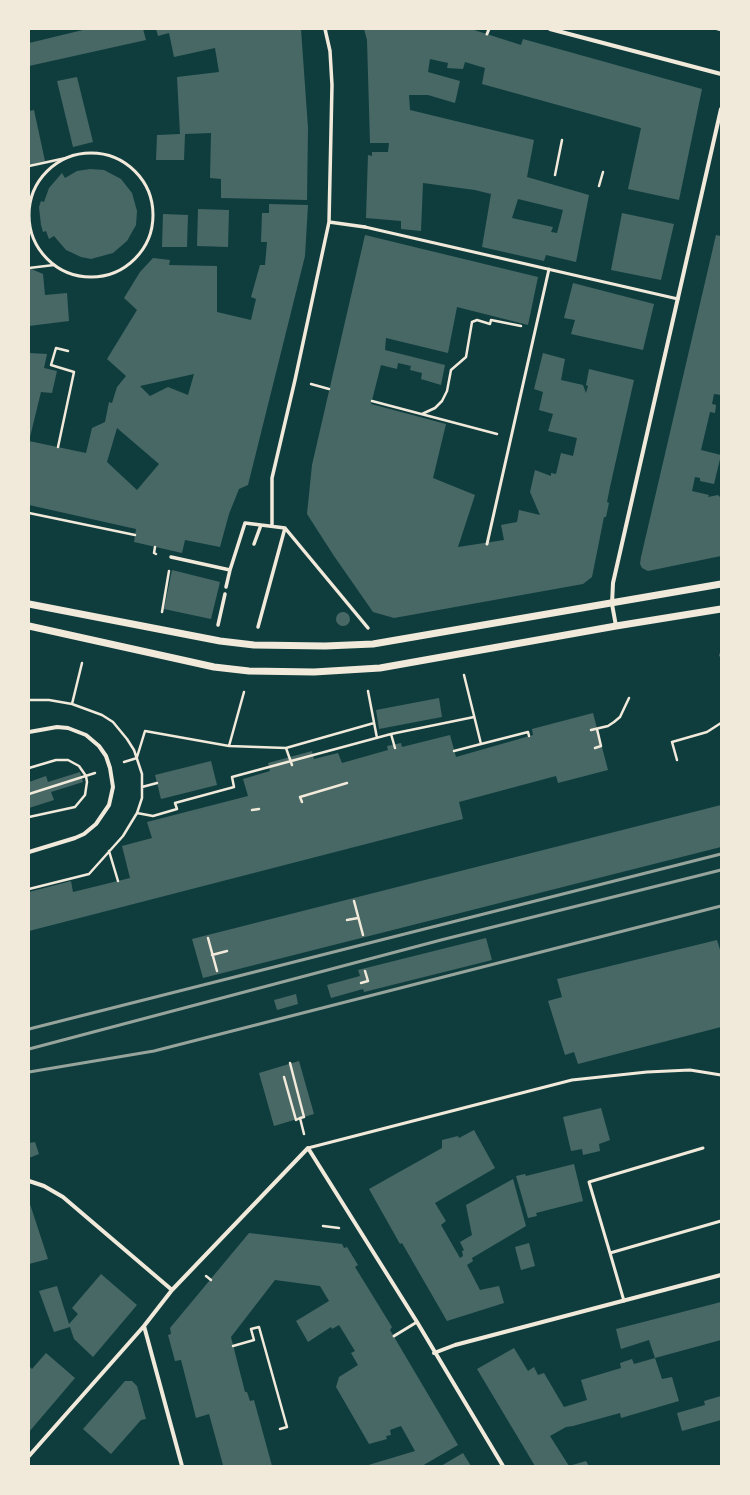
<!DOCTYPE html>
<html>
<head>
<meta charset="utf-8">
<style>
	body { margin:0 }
	#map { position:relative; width:750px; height:1495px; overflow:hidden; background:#0f3d3e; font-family:Figtree,sans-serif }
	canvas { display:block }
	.frame { position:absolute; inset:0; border:30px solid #f1e9da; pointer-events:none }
</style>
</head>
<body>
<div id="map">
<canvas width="750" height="1495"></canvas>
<div class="frame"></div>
</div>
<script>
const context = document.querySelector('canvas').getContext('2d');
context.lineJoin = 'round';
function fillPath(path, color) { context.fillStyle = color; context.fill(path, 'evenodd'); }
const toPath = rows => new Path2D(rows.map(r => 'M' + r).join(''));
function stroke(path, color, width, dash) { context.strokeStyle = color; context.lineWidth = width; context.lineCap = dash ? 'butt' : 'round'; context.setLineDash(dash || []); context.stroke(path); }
const building = toPath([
	[87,29,143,29,146,40,29,66,29,43],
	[156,29,301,29,308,128,307,200,221,198,221,179,210,178,211,133,185,134,184,160,156,160,157,135,180,134,177,77,219,72,215,48,174,57,169,33,158,36],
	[364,29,471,29,521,45,523,39,702,89,679,200,628,189,641,128,482,84,485,68,465,62,463,69,447,68,448,63,430,59,428,72,460,81,455,103,428,95,409,95,410,110,534,140,527,177,589,195,576,262,546,255,544,261,482,247,491,194,475,190,423,183,421,231,401,229,401,221,366,218,368,155,372,156,372,152,388,152,389,143,370,143,367,40],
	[518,199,563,210,557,233,551,232,553,227,512,218],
	[77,77,93,142,73,147,57,81],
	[34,110,45,161,29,165,29,111],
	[90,169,104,170,121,179,132,193,137,211,136,225,127,241,113,253,91,259,81,257,66,250,54,236,49,239,46,231,43,232,41,225,39,207,41,201,44,202,49,188,62,173,65,178,77,171],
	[269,204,308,205,305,256,248,485,239,489,229,514,220,547,185,540,182,553,134,542,136,529,29,505,29,441,86,453,92,428,105,422,109,402,112,403,117,387,126,376,107,359,137,310,124,298,140,272,153,258,170,260,169,265,217,266,217,312,251,320,256,299,251,297,260,265,265,265,267,242,261,242,262,213,269,213],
	[194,374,188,395,168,387,150,396,140,386],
	[117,428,159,464,137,490,107,462],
	[198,209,229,210,228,247,197,246],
	[622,213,674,224,661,280,611,270],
	[163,214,188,215,187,247,162,247],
	[365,235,538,277,528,325,457,307,448,353,386,338,385,350,445,365,441,385,421,379,422,373,410,370,411,366,398,363,397,369,381,365,371,404,446,424,433,478,475,495,458,547,504,540,501,525,517,522,519,510,540,515,530,492,535,470,551,476,551,473,556,474,561,453,573,456,577,438,548,431,553,414,539,410,543,392,534,389,543,353,565,359,561,380,583,385,586,393,588,386,586,385,589,369,634,380,610,487,607,502,609,503,606,517,604,517,592,577,583,584,394,618,373,612,334,556,307,514,312,465],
	[716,235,721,236,721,395,714,394,712,404,716,405,715,413,710,412,701,450,721,455,714,484,700,481,700,478,695,477,692,491,709,495,708,497,718,495,721,498,721,556,648,571,642,568,640,564,641,557],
	[29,268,43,274,45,295,67,293,69,321,29,326],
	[573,283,654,304,643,350,571,334,575,320,564,318],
	[29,353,47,354,44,368,57,371,52,393,41,392,30,437],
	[172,570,220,582,211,619,164,609],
	'336 619a7 7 0 1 1 14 0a7 7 0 1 1-14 0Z',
	[439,698,442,717,379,729,376,710],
	[593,713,608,770,558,783,556,776,459,802,463,819,29,931,29,892,71,881,73,892,130,878,122,846,152,838,147,822,248,796,243,779,270,771,268,763,312,751,314,759,338,753,342,763,388,750,387,746,401,743,402,747,450,735,456,757,533,735,532,729],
	[211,761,217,785,161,799,155,775],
	[80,772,83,782,51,792,54,800,29,808,29,782,46,776,48,782],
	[721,805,721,847,203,978,192,939],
	[486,938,492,960,364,992,363,989,331,998,327,985,360,976,358,970],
	[717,940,721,953,721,1027,578,1064,574,1052,565,1055,548,1001,562,997,557,979],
	[296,994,298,1004,277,1010,274,1000],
	[299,1061,314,1114,274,1126,259,1073],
	[601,1108,610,1140,599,1144,600,1151,583,1155,582,1149,571,1151,563,1117],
	[474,1130,495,1168,435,1203,446,1221,441,1225,460,1258,463,1256,462,1251,464,1250,460,1242,472,1235,466,1205,513,1179,526,1226,472,1258,473,1261,467,1265,480,1290,499,1286,504,1303,447,1321,402,1243,400,1244,369,1189,442,1148,442,1140,458,1136,459,1138],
	[35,1142,39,1154,29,1158,29,1143],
	[574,1164,583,1201,536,1213,537,1216,528,1218,516,1176,525,1174,526,1176],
	[29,1201,48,1259,29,1264],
	[249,1233,342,1244,344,1248,347,1247,358,1265,355,1267,392,1327,390,1330,458,1445,422,1466,365,1466,415,1451,401,1426,390,1430,391,1435,386,1436,387,1439,369,1444,336,1387,339,1377,358,1365,351,1353,355,1351,339,1325,332,1329,331,1327,308,1342,296,1321,329,1301,320,1286,275,1280,231,1337,245,1392,247,1392,250,1401,254,1400,272,1466,219,1466,223,1465,209,1414,196,1418,181,1360,175,1361,168,1335,171,1334,170,1328],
	[529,1243,535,1266,521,1270,515,1247],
	[101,1274,137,1305,93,1357,74,1339,70,1327,54,1332,39,1291,57,1286,69,1324,78,1314,72,1308],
	[721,1302,721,1340,655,1358,662,1379,672,1377,679,1401,621,1418,620,1413,573,1426,566,1427,550,1436,569,1466,586,1461,589,1466,535,1466,477,1369,514,1348,528,1371,534,1367,538,1375,544,1373,564,1407,587,1400,581,1380,621,1368,620,1363,632,1359,634,1364,655,1358,649,1340,621,1349,616,1329],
	[46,1353,75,1378,29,1432,29,1366,32,1369],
	[125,1381,132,1381,137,1386,146,1419,141,1420,111,1454,83,1429],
	[721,1396,721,1420,682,1431,677,1413,705,1405,704,1401],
	[463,1453,471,1466,441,1466]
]);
const path = toPath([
	[717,29,721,30],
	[29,166,66,158],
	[555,175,562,140],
	[599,186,603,172],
	[29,268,54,265],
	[311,384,329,389],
	[372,401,497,434],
	[422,414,435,408,442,401,447,391,451,370,466,357,472,322,477,320,490,324,491,320,521,326],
	[58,447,74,372,51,365,56,348,68,351],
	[29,513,135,535],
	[155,547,154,553,156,554],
	[162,612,169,571],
	[721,654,721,656],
	[464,675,481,744,528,732,529,736],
	[368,691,377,738],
	[244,692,229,746,286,748,374,723],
	[29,700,49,700,72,704,82,663],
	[72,704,102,715,113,722,127,739,134,750,142,774,142,798,137,813],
	[591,730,608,726,614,722,620,717,629,698],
	[391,734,395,748],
	[286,748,292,765],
	[595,748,601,746,597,729],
	[454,751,481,744],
	[137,757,145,731,229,746],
	[677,760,672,742,707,732,721,723],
	[124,762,137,758],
	[29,768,56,760,68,760,79,766,86,776,87,782,85,795,75,807,29,817],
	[142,787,157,783],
	[29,794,95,773],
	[302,802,300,797,347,783],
	[252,810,259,809],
	[109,851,118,881],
	[29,889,89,874,123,836,137,813,153,816,177,809,175,803,234,787,232,777,391,734,474,717],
	[354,901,363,935],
	[347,920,358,918],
	[208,938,217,971],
	[212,955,227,951],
	[361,983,368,981,365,971],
	[290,1063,304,1117,300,1118,304,1134],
	[284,1077,296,1120,300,1118],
	[323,1226,339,1228],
	[206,1276,211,1280],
	[233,1346,254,1340,251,1329,259,1327,287,1427,280,1429]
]);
const service = toPath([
	[487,34,489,29],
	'29 215a62 62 0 1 1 124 0a62 62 0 1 1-124 0Z',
	[365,227,678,299],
	[487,544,549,269],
	[308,1148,572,1080,647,1072,690,1070,721,1075],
	[610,1253,589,1182,703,1148],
	[624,1301,610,1253,721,1221],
	[394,1336,417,1322]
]);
const pedestrian = toPath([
	[329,222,365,227],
	[272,526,272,478,295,380,329,222,332,85,330,51,325,29],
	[285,528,368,628],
	[254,544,261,525],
	[171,557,230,570,226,587],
	[230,570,245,523,285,528,258,627],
	[218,625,225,594]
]);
const minor = toPath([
	[550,29,721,74],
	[616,626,612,604,613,583,721,109],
	[29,732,57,727,68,728,86,735,99,746,106,756,110,768,113,787,109,805,96,824,84,834,75,838,29,852],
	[29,1181,44,1186,63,1197,172,1290],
	[144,1326,182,1466],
	[434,1353,455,1345,721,1275],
	[29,1456,144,1326,172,1290,308,1148,417,1322,503,1466]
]);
const tertiary = toPath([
	[29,604,220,641,254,645,325,646,373,644,721,584],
	[29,626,214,667,249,671,314,672,380,668,616,626,721,609]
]);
const rail = toPath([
	[29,1029,721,854],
	[29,1049,441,940,721,870],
	[29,1072,154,1051,721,906]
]);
fillPath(building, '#486865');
stroke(path, '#f1e9da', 2.5);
stroke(service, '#f1e9da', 3);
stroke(pedestrian, '#f1e9da', 3.5);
stroke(minor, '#f1e9da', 4);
stroke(tertiary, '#f1e9da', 7);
stroke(rail, '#97a49c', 3);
</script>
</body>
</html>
